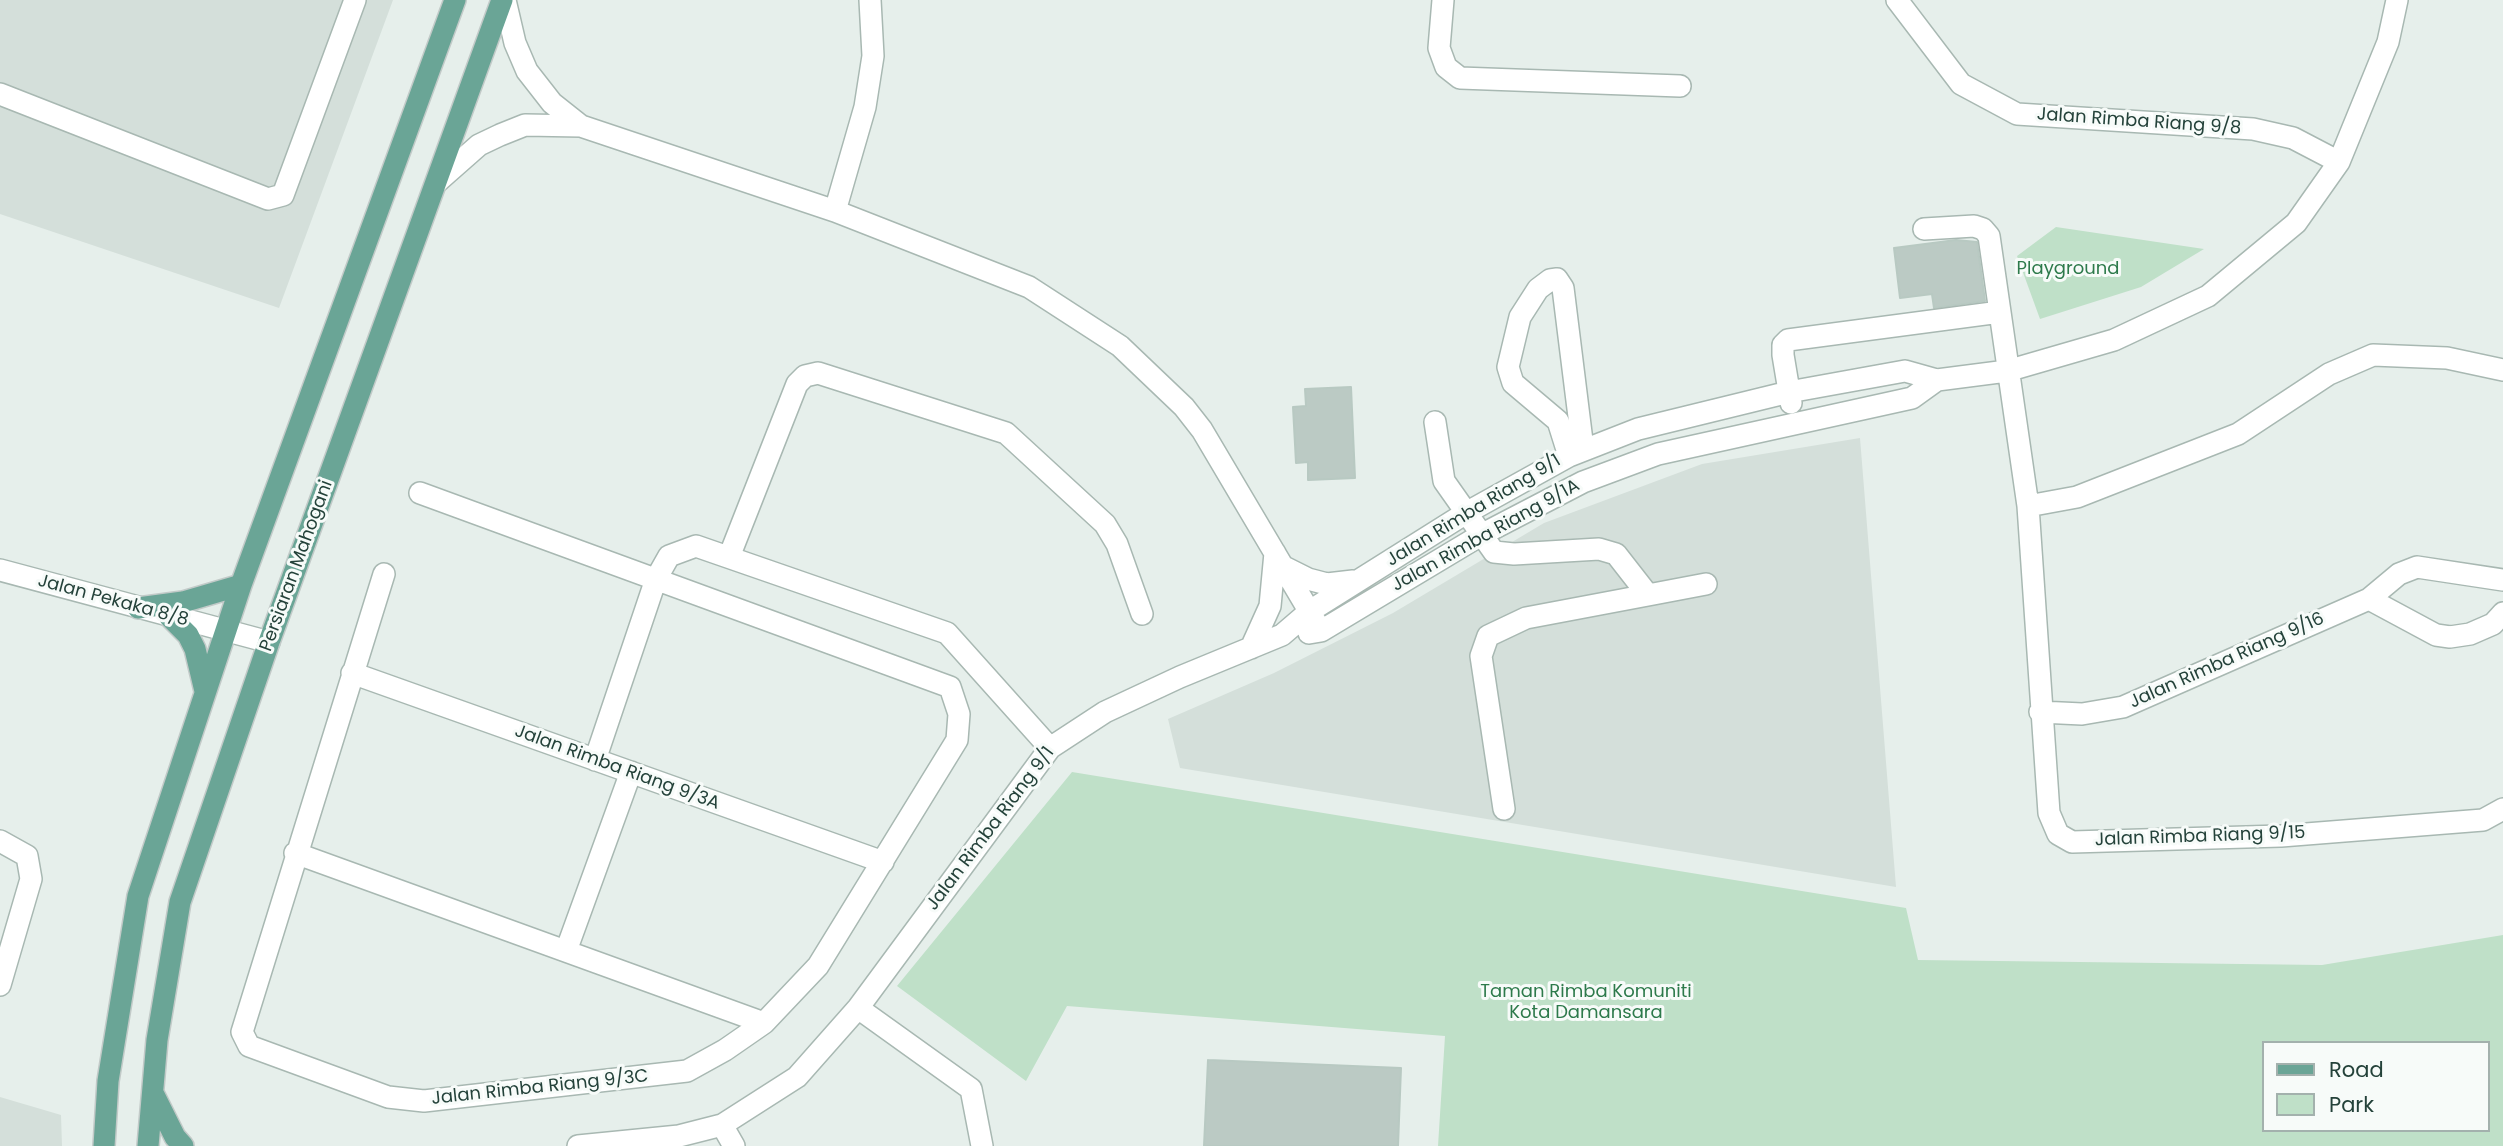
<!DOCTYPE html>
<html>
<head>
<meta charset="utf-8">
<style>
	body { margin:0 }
	#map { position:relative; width:2503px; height:1146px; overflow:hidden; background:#e6efeb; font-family:Poppins,sans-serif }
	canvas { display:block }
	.legend { position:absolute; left:2262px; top:1041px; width:228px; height:91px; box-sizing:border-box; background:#f7fbf9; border:2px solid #a3b1ad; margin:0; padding:9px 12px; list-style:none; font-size:21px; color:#24423a }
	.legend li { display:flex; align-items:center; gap:14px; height:35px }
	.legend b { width:35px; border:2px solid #a3b1ad }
</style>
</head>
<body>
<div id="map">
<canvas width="2503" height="1146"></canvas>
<ul class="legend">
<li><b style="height:9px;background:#6aa596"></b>Road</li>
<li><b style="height:19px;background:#bfe0c8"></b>Park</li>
</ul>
</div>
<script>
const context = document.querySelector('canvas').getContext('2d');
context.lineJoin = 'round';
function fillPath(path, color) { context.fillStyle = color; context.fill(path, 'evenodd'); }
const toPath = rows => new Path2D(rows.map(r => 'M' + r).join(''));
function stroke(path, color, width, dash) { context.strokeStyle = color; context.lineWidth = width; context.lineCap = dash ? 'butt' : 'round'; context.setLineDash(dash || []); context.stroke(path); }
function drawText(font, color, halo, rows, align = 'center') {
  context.font = font + ' Poppins,sans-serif'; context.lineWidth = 6; context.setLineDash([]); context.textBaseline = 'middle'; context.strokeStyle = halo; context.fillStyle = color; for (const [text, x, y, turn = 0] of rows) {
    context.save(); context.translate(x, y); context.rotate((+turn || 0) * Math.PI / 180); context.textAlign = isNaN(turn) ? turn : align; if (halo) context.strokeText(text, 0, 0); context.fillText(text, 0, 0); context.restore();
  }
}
const built = toPath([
	[0,0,393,0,279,308,0,214],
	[1860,438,1896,887,1180,768,1168,719,1274,673,1393,613,1544,523,1702,464],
	[0,1097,61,1115,62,1146,0,1146]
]);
const green = toPath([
	[2056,227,2204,249,2141,287,2040,319,2017,256],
	[1072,772,1906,908,1918,960,2322,965,2503,935,2503,1146,1438,1146,1445,1036,1067,1006,1026,1081,897,986],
	[2263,1043,2487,1043,2487,1130,2263,1130]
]);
const building = toPath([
	[1956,240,1977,242,1985,301,1934,308,1932,294,1900,298,1894,248,1956,240],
	[1351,387,1355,478,1308,480,1308,462,1296,463,1293,407,1306,406,1305,389,1351,387],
	[1208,1060,1401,1068,1398,1146,1204,1146,1208,1060]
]);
const minor = toPath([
	[505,0,515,43,527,71,552,103,581,126],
	[1443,0,1439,48,1446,67,1460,78,1680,86],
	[1897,0,1961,84,2017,114,2253,129,2293,138,2339,162],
	[0,94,268,199,283,195,355,0],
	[437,182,479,145,500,135,525,125,581,126,835,211,1029,287,1120,346,1184,407,1202,430,1321,631],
	[835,211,865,107,873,56,870,0],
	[1924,229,1974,226,1983,229,1989,236,2028,506],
	[2503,370,2447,358,2373,355,2329,374,2238,434,2077,497,2028,506,2049,813,2058,834,2072,842,2281,836,2483,820,2503,809],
	[1791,403,1783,355,1783,345,1788,340,2000,312],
	[1435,422,1444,481,1494,552,1514,554,1599,549,1616,554,1648,595,1706,584],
	[1569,456,1558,421,1513,383,1508,367,1520,317,1538,289,1550,280,1557,279,1563,288,1583,449],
	[729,557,797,384,805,376,818,373,1006,433,1105,524,1117,544,1142,614],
	[1284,567,1308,579,1327,584,1353,581],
	[0,570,269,642],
	[384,574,242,1032,249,1046,388,1097,424,1101,687,1071,725,1050,764,1023,818,966,957,740,959,714,950,687,420,493],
	[2369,599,2436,635,2450,637,2470,634,2493,624,2503,613],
	[1309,633,1321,631,1481,535,1583,482,1658,454,1912,398,1937,380],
	[1251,648,1270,606,1275,553],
	[352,673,883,862],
	[2040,712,2082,714,2123,707,2369,599,2399,574,2417,567,2503,580],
	[595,760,656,579,669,556,696,546,947,633,1050,748],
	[1504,809,1481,656,1488,636,1526,618,1648,595],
	[0,841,27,856,31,879,0,985],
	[295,853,764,1023],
	[566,951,631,772],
	[858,1008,971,1089,982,1146],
	[722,1125,734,1146],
	[578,1146,679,1136,722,1125,797,1077,858,1008,1050,748,1105,712,1180,677,1282,635,1310,611,1466,513,1569,456,1638,429,1789,392,1905,371,1937,380,2007,371,2114,340,2208,296,2296,223,2339,162,2388,42,2397,0]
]);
const major = toPath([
	[138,608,183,602,241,585],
	[169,616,188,635,195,649,205,691],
	[153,1093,175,1137,183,1146],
	[104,1146,108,1081,138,896,241,585,455,0],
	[148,1146,157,1040,180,902,269,642,502,0]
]);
const streetNames = [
	["Jalan Rimba Riang 9/8",2139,122,4],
	["Jalan Rimba Riang 9/1",1474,511,-31],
	["Jalan Rimba Riang 9/1A",1486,536,-29],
	["Persiaran Mahogani",297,566,-70],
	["Jalan Pekaka 8/8",113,601,15],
	["Jalan Rimba Riang 9/16",2227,661,-24],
	["Jalan Rimba Riang 9/3A",617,768,20],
	["Jalan Rimba Riang 9/1",991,829,-53],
	["Jalan Rimba Riang 9/15",2200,837,-2],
	["Jalan Rimba Riang 9/3C",540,1088,-6]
];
const parkNames = [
	["Playground",2068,269],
	["Taman Rimba Komuniti",1586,992],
	["Kota Damansara",1586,1013]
];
fillPath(built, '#d4dfda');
fillPath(green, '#bfe0c8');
fillPath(building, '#bbcac4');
stroke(building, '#b8c9c2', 2);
stroke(minor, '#a8b8b2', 24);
stroke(major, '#c2cac8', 24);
stroke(minor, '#fff', 21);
stroke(major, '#6aa596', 21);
drawText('18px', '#24423a', '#f7fbf9', streetNames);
drawText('18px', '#2d7a4b', '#f7fbf9', parkNames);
</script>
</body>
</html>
